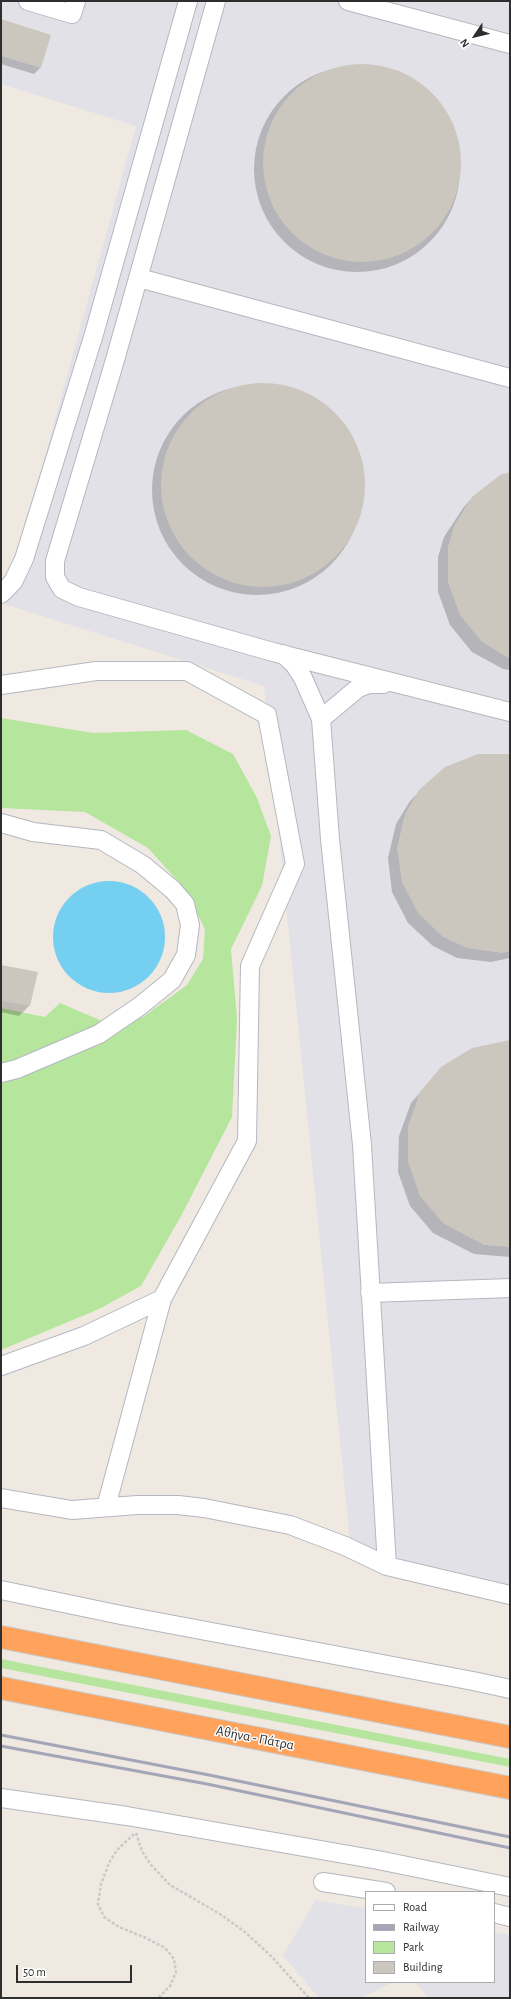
<!DOCTYPE html>
<html>
<head>
<meta charset="utf-8">
<style>
	body { margin:0 }
	#map { position:relative; width:511px; height:1999px; overflow:hidden; background:#efe9e1; font-family:"Alegreya Sans",sans-serif }
	canvas { display:block }
	.frame { position:absolute; inset:0; border:2px solid #2e2e2e; pointer-events:none }
	.legend { position:absolute; left:365px; top:1891px; width:130px; height:92px; box-sizing:border-box; background:#fff; border:1px solid #ababab; margin:0; padding:5px 7px; list-style:none; font-size:12px; color:#2e2e2e }
	.legend li { display:flex; align-items:center; gap:8px; height:20px }
	.legend b { width:20px; border:1px solid #ababab }
	.north { position:absolute; left:455px; top:16px; width:40px; height:40px; -webkit-text-stroke:3px #fff; paint-order:stroke; rotate:235deg; font-size:11px; font-weight:700; line-height:16px; text-align:center; color:#2e2e2e }
	.north::after { content:''; display:block; margin:auto; width:14px; height:18px; background:#2e2e2e; clip-path:polygon(50% 0,100% 100%,50% 72%,0 100%) }
	.scale { position:absolute; left:16px; top:1965px; width:116px; height:18px; box-sizing:border-box; border:2px solid #2e2e2e; border-top:0; padding-left:5px; font-size:12px; line-height:14px; white-space:nowrap; color:#2e2e2e; -webkit-text-stroke:3px #fff; paint-order:stroke }
</style>
</head>
<body>
<div id="map">
<canvas width="511" height="1999"></canvas>
<div class="frame"></div>
<ul class="legend">
<li><b style="height:5px;background:#fff"></b>Road</li>
<li><b style="height:5px;background:#a3a6b8"></b>Railway</li>
<li><b style="height:11px;background:#b6e59e"></b>Park</li>
<li><b style="height:11px;background:#cbc7bf"></b>Building</li>
</ul>
<div class="north">N</div>
<div class="scale">50 m</div>
</div>
<script>
const context = document.querySelector('canvas').getContext('2d');
context.lineJoin = 'round';
function fillPath(path, color) { context.fillStyle = color; context.fill(path, 'evenodd'); }
const toPath = rows => new Path2D(rows.map(r => 'M' + r).join(''));
function stroke(path, color, width, dash) { context.strokeStyle = color; context.lineWidth = width; context.lineCap = dash ? 'butt' : 'round'; context.setLineDash(dash || []); context.stroke(path); }
function drawText(font, color, halo, rows, align = 'center') {
  context.font = font + ' "Alegreya Sans",sans-serif'; context.lineWidth = 3; context.setLineDash([]); context.textBaseline = 'middle'; context.strokeStyle = halo; context.fillStyle = color; for (const [text, x, y, turn = 0] of rows) {
    context.save(); context.translate(x, y); context.rotate((+turn || 0) * Math.PI / 180); context.textAlign = isNaN(turn) ? turn : align; if (halo) context.strokeText(text, 0, 0); context.fillText(text, 0, 0); context.restore();
  }
}
const industrial = toPath([
	[1,1,510,1,510,1587,351,1550,264,686,4,604,136,126,1,84],
	[316,1900,366,1909,366,1982,393,1982,362,1998,319,1998,283,1955],
	[494,1932,510,1935,510,1998,429,1998,415,1982,494,1982]
]);
const green = toPath([
	[1,718,93,733,186,730,233,754,257,798,271,836,262,886,231,949,237,1019,232,1117,181,1216,141,1286,99,1309,1,1350,1,1008,45,1017,60,1003,109,1024,143,1017,187,985,203,959,205,929,184,888,148,848,85,812,1,808],
	[1,1659,510,1759,510,1767,1,1668]
]);
const water = toPath([
	'53 937a56 56 0 1 1 112 0a56 56 0 1 1-112 0Z'
]);
const shadow = toPath([
	[1,20,40,68,34,74,1,64],
	'254 169a103 103 0 1 1 206 0a103 103 0 1 1-206 0Z',
	'152 490a105 105 0 1 1 210 0a105 105 0 1 1-210 0Z',
	[510,473,510,670,503,669,472,652,450,625,438,592,438,557,444,537,463,508,473,497],
	[510,755,510,958,491,962,457,958,433,946,408,923,392,892,388,858,396,824,410,801,420,791],
	[1,966,29,1006,19,1016,1,1012],
	[510,1042,510,1257,474,1254,433,1233,410,1206,398,1172,399,1136,411,1103,442,1068]
]);
const building = toPath([
	[1,19,51,35,41,68,1,56],
	'263 163a99 99 0 1 1 198 0a99 99 0 1 1-198 0Z',
	'161 485a102 102 0 1 1 204 0a102 102 0 1 1-204 0Z',
	[510,472,510,659,482,642,460,615,448,582,448,547,454,526,472,497,500,475],
	[478,754,510,754,510,951,502,953,467,948,443,937,418,913,402,882,397,848,405,814,419,790,445,767],
	[1,965,38,972,30,1006,1,1001],
	[510,1040,510,1247,484,1245,443,1223,420,1196,408,1162,408,1126,420,1092,441,1067,472,1048]
]);
const path = toPath([
	[136,1833,142,1851,151,1865,170,1885,220,1914,245,1932,272,1957,309,1998],
	[134,1834,117,1850,110,1861,101,1884,98,1904,104,1917,119,1927,146,1938,165,1948,174,1959,176,1972,170,1986,158,1998]
]);
const minor = toPath([
	[28,1,72,14,76,1],
	[216,1,115,360,55,561,55,577,62,589,79,597,273,652,510,712],
	[348,1,510,44],
	[139,278,510,378],
	[1,594,13,582,24,559,94,334,188,1],
	[283,654,294,664,303,678,321,719,330,839,362,1145,387,1566],
	[1,685,96,671,187,671,267,715,295,864,250,966,247,1141,162,1299,106,1507],
	[321,719,358,688,369,684,384,684],
	[1,823,33,832,101,840,143,865,173,890,185,904,190,925,186,955,172,980,140,1006,99,1034,17,1069,1,1073],
	[370,1293,510,1288],
	[1,1366,84,1336,162,1299],
	[1,1498,72,1510,137,1505,178,1505,204,1508,290,1525,345,1546,387,1566,510,1595],
	[1,1590,121,1615,473,1681,510,1689],
	[1,1798,127,1816,378,1860,510,1887],
	[323,1882,386,1892],
	[494,1913,510,1917]
]);
const highway = toPath([
	[1,1637,510,1737],
	[1,1688,510,1788]
]);
const rail = toPath([
	[1,1735,209,1775,510,1837],
	[1,1746,207,1784,510,1848]
]);
const streetNames = [
	["Αθήνα - Πάτρα",255,1738,11]
];
fillPath(industrial, '#e3e1e8');
fillPath(green, '#b6e59e');
fillPath(water, '#75cff0');
fillPath(shadow, '#0003');
fillPath(building, '#cbc7bf');
stroke(minor, '#b4b7c1', 20);
stroke(highway, '#c9c9c9', 24);
stroke(path, '#c9c9c9', 2.5, [3, 2]);
stroke(minor, '#fff', 18);
stroke(highway, '#ffa35c', 22);
stroke(rail, '#a3a6b8', 3);
drawText('14px', '#2e2e2e', '#fff', streetNames);
</script>
</body>
</html>
